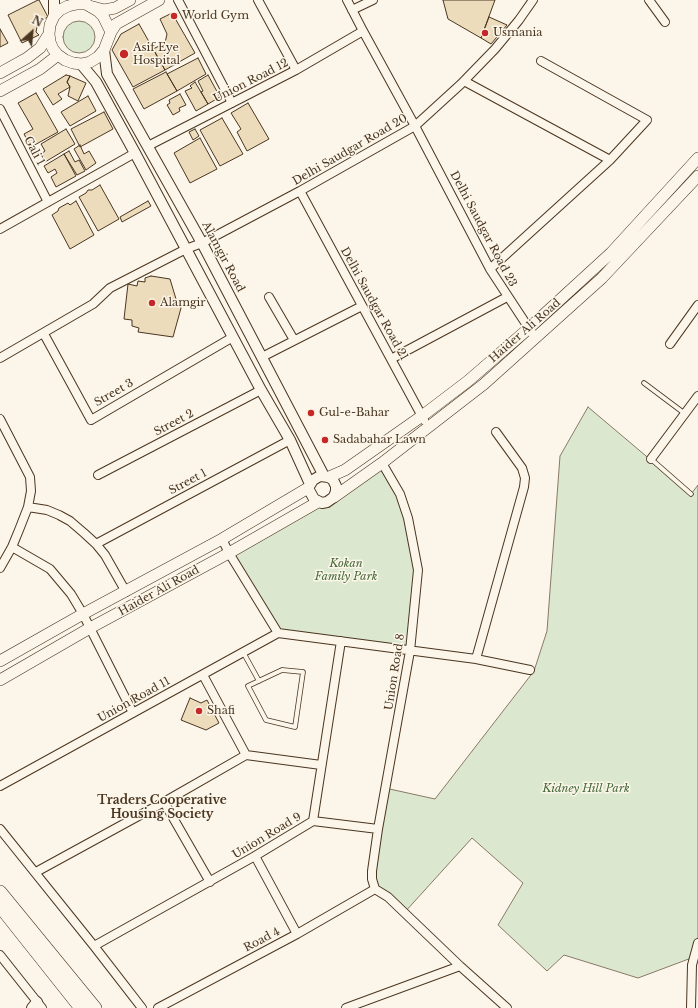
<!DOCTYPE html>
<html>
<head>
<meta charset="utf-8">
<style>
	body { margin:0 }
	#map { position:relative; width:698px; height:1008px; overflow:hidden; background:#fbf6e9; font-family:"Libre Baskerville",serif }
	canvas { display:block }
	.north { position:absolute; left:12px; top:12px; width:40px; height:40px; -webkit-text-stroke:3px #fbf6e9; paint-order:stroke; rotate:27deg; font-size:11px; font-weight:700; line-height:16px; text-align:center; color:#4a3520 }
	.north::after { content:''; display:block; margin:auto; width:14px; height:18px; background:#4a3520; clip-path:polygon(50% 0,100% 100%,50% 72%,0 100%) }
</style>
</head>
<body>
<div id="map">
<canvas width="698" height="1008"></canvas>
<div class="north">N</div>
</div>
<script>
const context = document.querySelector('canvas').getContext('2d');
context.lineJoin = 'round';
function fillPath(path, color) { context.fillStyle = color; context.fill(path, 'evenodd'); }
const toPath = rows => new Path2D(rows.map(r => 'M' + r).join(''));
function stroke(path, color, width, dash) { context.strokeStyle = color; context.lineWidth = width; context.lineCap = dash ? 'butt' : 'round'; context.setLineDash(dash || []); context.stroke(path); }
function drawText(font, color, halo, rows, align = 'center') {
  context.font = font + ' "Libre Baskerville",serif'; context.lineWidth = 3; context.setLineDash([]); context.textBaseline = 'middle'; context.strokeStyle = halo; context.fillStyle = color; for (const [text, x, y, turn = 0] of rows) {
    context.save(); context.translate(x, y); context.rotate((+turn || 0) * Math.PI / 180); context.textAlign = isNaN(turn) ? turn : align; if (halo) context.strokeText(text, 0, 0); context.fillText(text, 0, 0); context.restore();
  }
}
const green = toPath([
	'63 37a16 16 0 1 1 32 0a16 16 0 1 1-32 0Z',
	[588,407,691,494,698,485,698,943,694,957,638,978,564,955,547,971,498,925,523,883,472,838,404,913,375,889,373,867,385,788,435,799,534,671,547,631,560,456,588,407],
	[382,463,400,494,418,570,410,651,278,633,229,553,351,485,382,463]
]);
const building = toPath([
	[38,0,39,0,48,17,38,22,36,32,39,35,22,43,8,15,38,0],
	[443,0,495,0,481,38,448,19,443,0],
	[172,13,195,53,165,70,153,49,165,43,167,34,160,19,172,13],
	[489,17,507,25,491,44,481,38,489,17],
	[139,24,165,70,133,87,112,50,121,34,139,24],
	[0,29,8,43,0,47,0,29],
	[198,58,206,74,177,91,167,74,198,58],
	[166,72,177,91,144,109,133,89,166,72],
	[66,75,70,76,67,82,70,87,58,94,62,99,53,105,43,89,66,75],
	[208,75,220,97,208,104,201,92,203,91,198,81,208,75],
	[70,76,86,83,78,101,68,96,70,87,67,82,70,76],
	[195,82,208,104,196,111,185,91,192,88,190,86,195,82],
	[36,93,58,132,31,147,24,134,33,129,18,103,36,93],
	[180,94,186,105,179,108,180,111,173,115,167,105,170,103,169,100,180,94],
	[88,96,96,111,70,126,61,112,88,96],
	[248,103,269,139,247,151,237,132,241,129,231,113,248,103],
	[104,112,113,129,80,147,71,129,104,112],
	[222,118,243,154,220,166,200,130,222,118],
	[66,129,75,144,45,162,41,154,45,151,41,144,66,129],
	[195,129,199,136,193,140,189,132,195,129],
	[200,138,217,169,190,183,174,153,200,138],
	[80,145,84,154,89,151,96,163,86,170,74,149,80,145],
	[69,151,75,162,79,160,85,171,77,175,64,154,69,151],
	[64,154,76,176,56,187,51,177,57,173,55,169,48,173,44,166,64,154],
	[100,185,119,219,98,231,79,197,86,193,88,190,92,190,100,185],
	[76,201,94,235,70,249,52,215,58,211,59,208,68,203,70,205,76,201],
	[148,201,151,206,122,222,120,217,148,201],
	[151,276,170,279,176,299,181,308,173,337,138,332,139,328,132,326,132,320,124,319,128,284,137,286,138,281,145,282,145,278,151,276],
	[190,698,201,703,207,700,219,723,206,730,181,720,190,698]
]);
const service = toPath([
	[644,383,684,413],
	[651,459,691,494],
	[243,652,259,681],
	[282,670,303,672,295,727,266,720,248,686,282,670]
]);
const minor = toPath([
	[178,0,232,103],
	[258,0,296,70],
	[347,0,363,31,415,126,490,269,532,333],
	[649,0,665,22],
	[352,10,373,0],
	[464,81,610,160],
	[0,109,48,202],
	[148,146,296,70,363,31],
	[300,191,424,420],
	[0,229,135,153],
	[490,269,610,160,647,120,541,61],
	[269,297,294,340],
	[44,334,91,420,233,337],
	[670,344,698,305],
	[262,357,362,306],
	[0,358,93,304,110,288,186,249,202,243,300,191,415,126,461,84,495,49,519,20,533,0],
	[391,359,507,297],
	[0,419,30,477,31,491,28,507,19,530,12,547,0,568],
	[651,459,698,396],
	[98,475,261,390],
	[28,507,47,510,59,515,70,521,84,533,96,544,105,555,126,592],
	[222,539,229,553,278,633],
	[96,544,290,440],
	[12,547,50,569,71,594,83,614,90,628,133,713],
	[278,633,476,659,530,670],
	[476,659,524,487,525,478,522,468,496,432],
	[203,675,246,755,321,765],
	[0,786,278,633],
	[164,802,210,882],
	[313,821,378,829],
	[0,829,94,946,142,1008],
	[255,856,297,934],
	[36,872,164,802,246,755],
	[375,889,372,879,372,871,378,829,410,651,418,570,408,518,400,494,382,463],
	[375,889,388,897,460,966,507,1008],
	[94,946,255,856,313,821,341,641],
	[0,955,42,1008],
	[158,1008,297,934,375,889],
	[346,1008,460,966],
	[691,1008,692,965,698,943]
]);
const tertiary = toPath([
	[54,16,54,0],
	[104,50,107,74,202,243,324,476],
	[81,64,96,82,135,153,261,390,290,440,310,484],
	[320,476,329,477,333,480,336,486,336,491,334,497,327,502,322,503,314,499,308,488,313,480,320,476],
	[32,1008,37,1002]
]);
const secondary = toPath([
	[77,4,86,4,98,11,103,16,111,32,104,50,98,57,90,62,81,64,73,63,65,60,58,55,53,49,50,42,49,34,50,25,54,16,60,10,68,6,77,4],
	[93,7,104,10,115,8,130,0],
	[111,32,116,24,159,0],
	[0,73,27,58,40,48,49,34],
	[0,91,40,69,58,55],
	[329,477,345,470,422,416,468,381,528,329,611,253,698,158],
	[334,497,382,463,484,384,602,278,698,176],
	[0,661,83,614,222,539,308,488],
	[0,680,90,628,229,553,318,502]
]);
const primary = toPath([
	[0,892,95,1008],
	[0,906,81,1008]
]);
const markers = [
	[174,16,4,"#c62828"],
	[485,33,4,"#c62828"],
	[124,54,5,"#c62828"],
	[152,303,4,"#c62828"],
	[311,413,4,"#c62828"],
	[325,440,4,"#c62828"],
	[199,711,4,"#c62828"]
];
const poiNames = [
	["World Gym",182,16],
	["Usmania",493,33],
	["Asif Eye",133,48],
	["Hospital",133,61],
	["Alamgir",160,303],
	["Gul-e-Bahar",319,413],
	["Sadabahar Lawn",333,440],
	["Shafi",207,711]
];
const streetNames = [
	["Union Road 12",251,81,-27],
	["Delhi Saudgar Road 20",350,150,-30],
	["Gali 1",34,151,62],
	["Delhi Saudgar Road 23",483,229,62],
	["Alamgir Road",223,257,62],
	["Delhi Saudgar Road 21",374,304,61],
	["Haider Ali Road",525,331,-41],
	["Street 3",114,393,-30],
	["Street 2",174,423,-28],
	["Street 1",188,482,-28],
	["Haider Ali Road",159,591,-29],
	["Union Road 8",395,672,-81],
	["Union Road 11",134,700,-29],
	["Union Road 9",267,836,-31],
	["Road 4",262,940,-28]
];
const parkNames = [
	["Kokan",346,564],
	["Family Park",346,577],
	["Kidney Hill Park",586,789]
];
const neighbourhoodNames = [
	["Traders Cooperative",162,801],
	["Housing Society",162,815]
];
fillPath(green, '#dce7d0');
stroke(green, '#887966', 1);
fillPath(building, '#ecdcbc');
stroke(building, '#4a3520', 1);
stroke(service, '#4a3520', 5.5);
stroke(minor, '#4a3520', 10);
stroke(tertiary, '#4a3520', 12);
stroke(secondary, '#4a3520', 12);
stroke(primary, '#4a3520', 14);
stroke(service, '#fbf6e9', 4);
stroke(minor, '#fbf6e9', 8);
stroke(tertiary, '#fbf6e9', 10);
stroke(secondary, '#fbf6e9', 11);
stroke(primary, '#fbf6e9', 13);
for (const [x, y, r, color] of markers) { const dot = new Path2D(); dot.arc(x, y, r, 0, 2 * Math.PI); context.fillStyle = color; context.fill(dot); stroke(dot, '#fbf6e9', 1.5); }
drawText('11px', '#4a3520', '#fbf6e9', poiNames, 'left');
drawText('11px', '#4a3520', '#fbf6e9', streetNames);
drawText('italic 11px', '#436837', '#fbf6e9', parkNames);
drawText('bold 12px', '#4a3520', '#fbf6e9', neighbourhoodNames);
</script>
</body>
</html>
